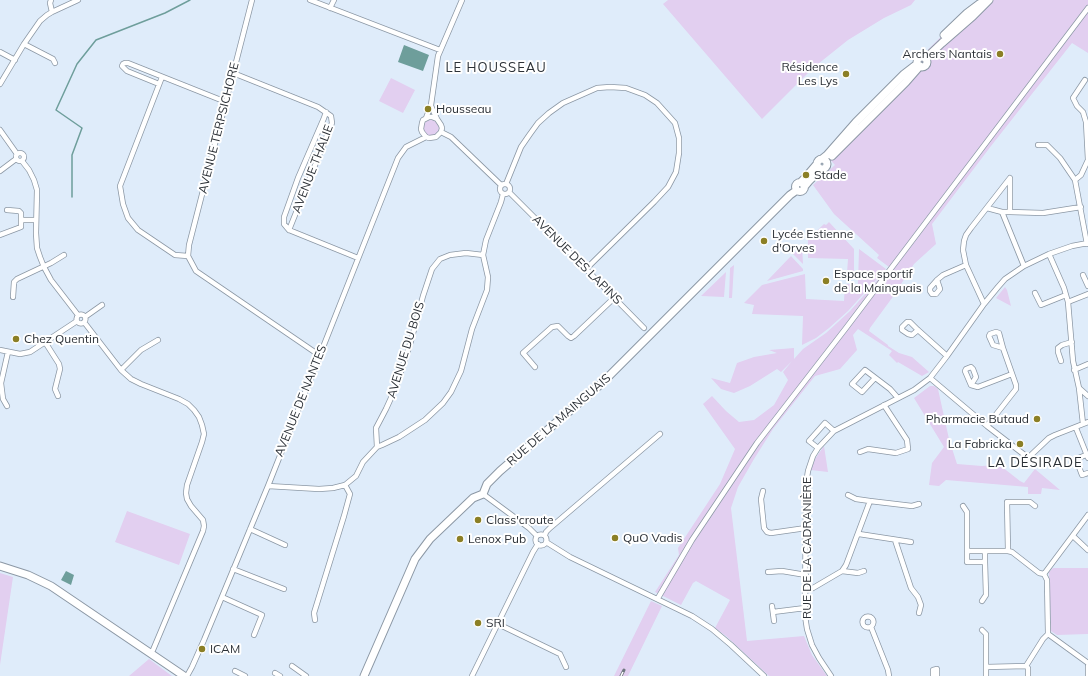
<!DOCTYPE html>
<html>
<head>
<meta charset="utf-8">
<style>
	body { margin:0 }
	canvas { display:block; background:#dfecfa }
</style>
</head>
<body>
<canvas width="1088" height="676"></canvas>
<script>
const context = document.querySelector('canvas').getContext('2d');
context.lineJoin = 'round';
function fillPath(path, color) { context.fillStyle = color; context.fill(path, 'evenodd'); }
const toPath = rows => new Path2D(rows.map(r => 'M' + r).join(''));
function stroke(path, color, width, dash) { context.strokeStyle = color; context.lineWidth = width; context.lineCap = dash ? 'butt' : 'round'; context.setLineDash(dash || []); context.stroke(path); }
function drawText(font, color, halo, rows, align = 'center') {
  context.font = font + ' Mulish,sans-serif'; context.lineWidth = 4; context.setLineDash([]); context.textBaseline = 'middle'; context.strokeStyle = halo; context.fillStyle = color; for (const [text, x, y, turn = 0] of rows) {
    context.save(); context.translate(x, y); context.rotate((+turn || 0) * Math.PI / 180); context.textAlign = isNaN(turn) ? turn : align; if (halo) context.strokeText(text, 0, 0); context.fillText(text, 0, 0); context.restore();
  }
}
const green = toPath([
	[668,0,915,0,911,5,884,18,848,40,813,68,762,119,663,4],
	[980,0,1088,0,1088,53,1072,43,991,146,932,224,936,244,914,264,892,298,870,328,869,331,888,345,888,346,899,353,912,357,929,372,922,376,898,362,897,363,889,355,892,351,858,329,853,335,857,350,840,369,815,376,773,429,754,459,738,487,731,508,747,641,804,636,812,655,827,676,769,676,726,636,715,628,730,600,696,581,693,583,681,605,655,592,679,555,678,548,720,484,735,449,703,404,712,396,726,411,739,422,754,420,774,405,788,380,783,372,792,361,781,372,777,369,750,386,734,393,721,389,711,378,730,383,737,363,754,357,777,353,769,350,794,348,794,359,803,349,826,333,850,311,889,267,877,258,879,255,834,214,813,185,835,165,824,153,855,121,953,25],
	[391,78,415,90,403,113,379,101],
	'423 128a8 8 0 1 1 16 0a8 8 0 1 1-16 0Z',
	[829,222,854,249,854,273,847,273,848,259,808,258,808,239,824,224,826,225],
	[802,246,803,264,793,254],
	[859,249,886,269,848,311,829,328,816,338,802,345,803,316,752,314,754,305,744,303,762,285,805,274,806,299,844,301,845,284,858,284],
	[791,256,803,269,803,271,767,281],
	[734,265,732,298,729,298,730,268],
	[726,272,724,297,701,296],
	[1005,287,1007,290,1011,306,996,298],
	[930,386,934,386,938,389,949,439,957,464,982,466,996,465,997,463,1020,481,1024,483,1035,469,1060,490,1042,488,1041,494,1028,494,1028,487,946,480,939,486,929,485,932,463,944,447,914,398],
	[824,446,828,472,811,470,815,459],
	[127,511,190,534,179,565,115,542],
	[1053,568,1088,568,1088,634,1057,635,1051,631,1049,572],
	[0,573,13,577,0,665],
	[651,601,662,606,628,676,614,676],
	[149,659,172,676,129,676]
]);
const water = toPath([
	[404,45,429,55,423,71,398,62],
	[66,571,74,575,71,585,61,580]
]);
const stream = toPath([
	[72,197,72,155,82,128,56,110,77,64,96,40,165,13,190,0]
]);
const street = toPath([
	[51,0,50,3,52,12],
	[310,0,440,50],
	[330,8,334,0],
	[24,44,53,59,55,63],
	[0,52,15,60],
	[915,56,919,58],
	[233,73,318,107,331,116,332,123,289,230,358,258],
	[162,77,120,186,123,204,128,218,138,230,175,255,188,256,196,271,319,355],
	[1085,80,1073,98,1077,106,1083,112,1086,122,1088,160,1081,175,1075,180,1087,244],
	[0,84,24,44,40,21,47,15,52,12,78,0],
	[159,84,127,71,122,66,123,64,125,63,128,63,226,102],
	[431,106,437,119,441,125,442,128,441,132,436,137,429,138,426,137,422,132,421,129,422,123,423,120,429,117,432,117,437,119],
	[426,118,431,105,438,56,462,0],
	[0,130,17,154],
	[441,132,451,137,501,185],
	[1038,145,1047,145,1060,158,1075,180],
	'16 157a4 4 0 1 1 8 0a4 4 0 1 1-8 0Z',
	[22,161,29,170,34,180,37,190,36,233,37,248,40,257,44,267,51,280,78,315],
	[0,171,16,159],
	'500 189a5 5 0 1 1 10 0a5 5 0 1 1-10 0Z',
	[506,184,521,147,530,134,538,123,549,113,563,103,597,88,610,87,626,88,645,95,657,103,675,123,679,138,679,153,676,172,668,187,654,202,586,269],
	[509,192,586,269,644,328],
	[7,210,19,211,21,213,21,220,36,220],
	[1002,212,1024,266],
	[1010,212,1043,213,1081,207],
	[289,230,284,224,284,217,298,178,324,118,326,112],
	[0,235,21,227,21,220],
	[1049,254,1064,288,1068,302,1073,361,1079,388],
	[188,256,189,245,252,0],
	[1083,275,1088,286],
	[937,280,940,289,936,294,932,294,930,291,930,288,937,280,943,275,966,265],
	[1035,293,1041,305,1066,295],
	[13,297,14,282,17,279,51,263,64,255],
	[1068,302,1088,294],
	[984,304,966,265,963,250,964,241,966,235,971,228,1010,178,1010,212,1002,212,987,208],
	'76.5 319a4.5 4.5 0 1 1 9 0a4.5 4.5 0 1 1-9 0Z',
	[85,317,102,305],
	[84,322,121,370,131,379,141,384,179,399,188,404,194,410,199,417,202,425,204,434,202,442,187,485,186,493,187,499,191,506,203,520,204,526,203,531,153,650,150,653],
	[918,330,912,335,908,334,902,330,902,327,907,322,910,322,918,330,947,356],
	[45,342,59,364,60,369,55,389,58,396],
	[0,350,20,354,30,352,77,321],
	[1061,361,1058,352,1058,348,1062,345,1072,342],
	[535,367,523,353,552,327,558,326,568,336,571,338,574,336,614,298],
	[121,370,141,350,158,340],
	[1074,370,1088,364],
	[875,378,862,392,852,384,865,370,890,389,898,398],
	[930,378,987,426,1026,456,1029,457,1049,438,1055,435,1088,422],
	[971,385,976,377,973,369,971,367,966,369,965,371,971,385,978,387,1012,374],
	[7,406,3,399,1,383,8,352],
	[1083,424,1079,388,1088,396],
	[987,426,1016,389,1016,385,1003,348,993,345,989,336,990,334,996,332,999,333,1003,348],
	[1076,428,1088,458],
	[377,447,382,445,399,437,425,420,443,403,451,392,461,371,472,329,487,290,488,277,483,255],
	[818,448,809,441,825,423,834,431],
	[860,452,868,449,896,453,908,449,907,440,884,405],
	[1086,455,1076,459,1082,475,1088,473],
	[268,486,319,489,333,488,345,485,356,476,363,462,377,447,376,428,386,409,396,387,411,341,423,296,432,269,440,259,450,255,466,253,483,255,486,240,501,202,503,194],
	[763,491,761,499,764,528,767,532,771,533,806,528],
	[483,494,529,528,537,536],
	[848,495,856,499,870,501,912,506,919,504],
	[963,506,967,512,967,562,985,562,986,595,982,601],
	[1088,515,1044,574,1047,580,1048,634,1088,663],
	[250,529,285,545],
	[859,534,911,542],
	'535.5 540a5.5 5.5 0 1 1 11 0a5.5 5.5 0 1 1-11 0Z',
	[545,535,546,532,550,528,660,434],
	[1073,536,1088,550],
	[895,540,911,588,918,597,921,605,919,613],
	[546,542,570,557,692,616,712,629,731,645,764,676],
	[967,551,985,551,985,562],
	[985,551,1008,551,1012,552,1039,573,1044,574],
	[1008,551,1007,502,1030,502,1035,506],
	[233,569,284,589],
	[842,571,858,573,864,571],
	[768,572,782,571,806,575],
	[806,590,813,588,842,571,846,565,870,501],
	[222,597,262,615,254,635],
	[658,598,692,540,757,443,846,328,1088,8],
	[772,606,774,621],
	[773,612,805,608],
	'862.5 622a5.5 5.5 0 1 1 11 0a5.5 5.5 0 1 1-11 0Z',
	[315,620,314,613,344,516,350,494,345,485],
	[498,624,560,654,566,667],
	[871,627,888,670,889,676],
	[982,630,986,634,986,676],
	[292,666,306,676],
	[1026,666,1028,668,1028,676],
	[986,667,1026,666,1043,639,1048,634],
	[235,671,245,676],
	[275,673,280,676],
	[187,676,192,667,204,640,268,486,398,158,406,147,426,137],
	[472,676,533,552,538,544],
	[831,676,819,658,812,645,807,629,805,616,806,484,808,471,813,456,818,448,834,431,914,390,930,378,947,356,984,304,998,287,1005,279,1024,266,1049,254,1072,246,1088,243],
	[933,676,933,670,937,669,937,676],
	[1088,676,1088,666]
]);
const secondary = toPath([
	[944,35,967,13,979,4,986,0],
	'917 62a5 5 0 1 1 10 0a5 5 0 1 1-10 0Z',
	[926,58,942,43,973,16,989,0],
	[832,156,906,82,920,66],
	[822,159,827,155,856,122,904,74,917,64],
	'817 164a5 5 0 1 1 10 0a5 5 0 1 1-10 0Z',
	[801,182,805,178,817,164],
	'795.5 187a4.5 4.5 0 1 1 9 0a4.5 4.5 0 1 1-9 0Z',
	[804,187,809,181,821,169],
	[0,566,28,575,51,586,184,676],
	[364,676,415,559,430,539,473,498,483,494,487,484,500,471,602,383,790,195,797,190]
]);
const rail = toPath([
	[621,676,624,670]
]);
const markers = [
	[1000,54,4,"#8b7f25"],
	[846,74,4,"#8b7f25"],
	[428,109,4,"#8b7f25"],
	[806,175,4,"#8b7f25"],
	[764,241,4,"#8b7f25"],
	[826,281,4,"#8b7f25"],
	[16,339,4,"#8b7f25"],
	[1037,419,4,"#8b7f25"],
	[1020,444,4,"#8b7f25"],
	[478,520,4,"#8b7f25"],
	[615,538,4,"#8b7f25"],
	[460,539,4,"#8b7f25"],
	[478,623,4,"#8b7f25"],
	[202,649,4,"#8b7f25"]
];
const poiNames = [
	["Archers Nantais",992,54,"right"],
	["Résidence",838,67,"right"],
	["Les Lys",838,81,"right"],
	["Housseau",436,109],
	["Stade",814,175],
	["Lycée Estienne",772,234],
	["d'Orves",772,248],
	["Espace sportif",834,274],
	["de la Mainguais",834,288],
	["Chez Quentin",24,339],
	["Pharmacie Butaud",1029,419,"right"],
	["La Fabricka",1012,444,"right"],
	["Class'croute",486,520],
	["QuO Vadis",623,538],
	["Lenox Pub",468,539],
	["SRI",486,623],
	["ICAM",210,649]
];
const streetNames = [
	["AVENUE TERPSICHORE",219,128,-76],
	["AVENUE THALIE",313,169,-69],
	["AVENUE DES LAPINS",577,260,45],
	["AVENUE DU BOIS",406,350,-73],
	["AVENUE DE NANTES",301,401,-68],
	["RUE DE LA MAINGUAIS",559,420,-41],
	["RUE DE LA CADRANIÈRE",807,548,-90]
];
const neighbourhoodNames = [
	["LE HOUSSEAU",496,68],
	["LA DÉSIRADE",1035,463]
];
fillPath(green, '#e2cff0');
fillPath(water, '#6e9e9b');
stroke(stream, '#6e9e9b', 1.5);
stroke(street, '#8c98a5', 6);
stroke(secondary, '#8c98a5', 9);
stroke(street, '#fff', 4.5);
stroke(secondary, '#fff', 7);
stroke(rail, '#707881', 3);
stroke(rail, '#fff', 1.5, [4.5]);
for (const [x, y, r, color] of markers) { const dot = new Path2D(); dot.arc(x, y, r, 0, 2 * Math.PI); context.fillStyle = color; context.fill(dot); stroke(dot, '#fff', 1.5); }
drawText('12px', '#2c3137', '#fff', poiNames, 'left');
drawText('12px', '#2c3137', '#fff', streetNames);
context.letterSpacing = '1px';
drawText('13px', '#2c3137', '#fff', neighbourhoodNames);
context.letterSpacing = '0px';
</script>
</body>
</html>
